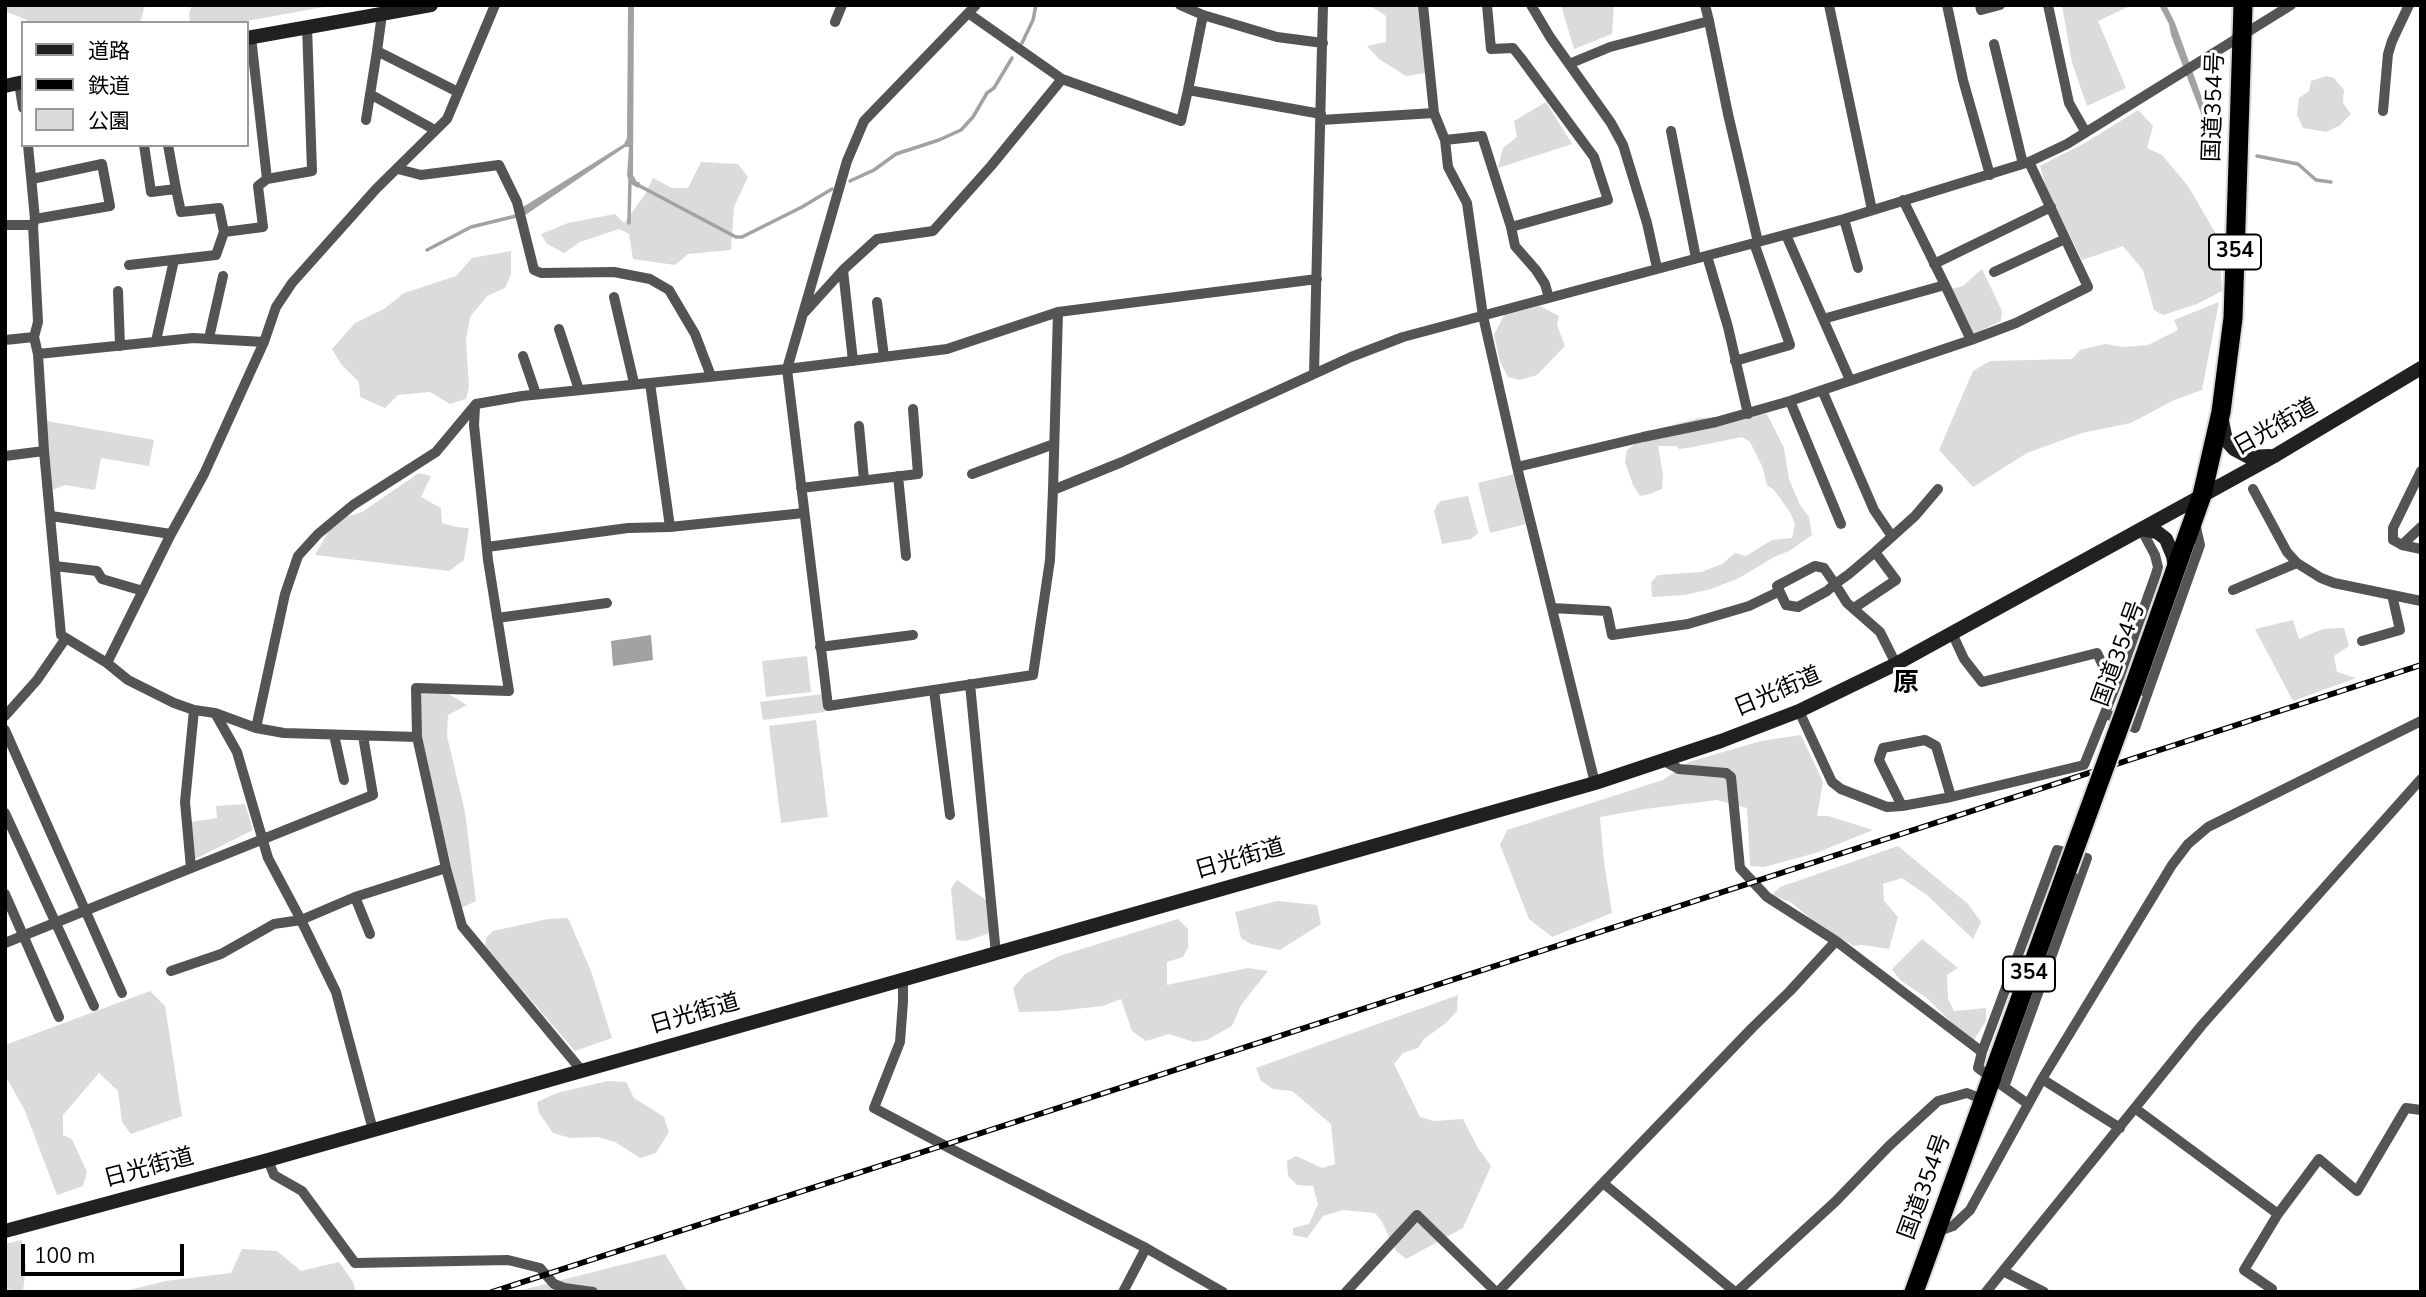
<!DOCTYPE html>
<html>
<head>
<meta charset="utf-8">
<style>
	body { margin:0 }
	#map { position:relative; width:2426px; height:1297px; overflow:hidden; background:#fff; font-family:"Nunito Sans","Noto Sans JP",sans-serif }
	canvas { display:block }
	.frame { position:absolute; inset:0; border:7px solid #000; pointer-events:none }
	.legend { position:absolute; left:21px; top:21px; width:228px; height:126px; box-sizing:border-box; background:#fff; border:2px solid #999; margin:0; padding:9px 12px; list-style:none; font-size:21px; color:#000 }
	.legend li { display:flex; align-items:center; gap:14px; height:35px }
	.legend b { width:35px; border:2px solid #999 }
	.scale { position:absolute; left:21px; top:1244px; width:163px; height:32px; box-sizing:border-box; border:4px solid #000; border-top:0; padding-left:9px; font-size:21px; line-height:24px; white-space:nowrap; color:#000; -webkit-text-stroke:5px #fff; paint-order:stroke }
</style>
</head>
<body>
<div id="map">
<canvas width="2426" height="1297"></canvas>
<div class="frame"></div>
<ul class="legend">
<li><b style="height:9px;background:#212121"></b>道路</li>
<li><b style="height:9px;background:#000"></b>鉄道</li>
<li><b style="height:19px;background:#dbdbdb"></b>公園</li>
</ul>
<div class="scale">100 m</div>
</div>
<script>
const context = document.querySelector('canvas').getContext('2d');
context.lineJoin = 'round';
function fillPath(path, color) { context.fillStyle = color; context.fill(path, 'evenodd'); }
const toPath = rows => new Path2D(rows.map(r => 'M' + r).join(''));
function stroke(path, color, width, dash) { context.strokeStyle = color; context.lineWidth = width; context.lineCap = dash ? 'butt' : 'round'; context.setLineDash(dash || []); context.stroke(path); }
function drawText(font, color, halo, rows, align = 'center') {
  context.font = font + ' "Nunito Sans","Noto Sans JP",sans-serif'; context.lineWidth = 6; context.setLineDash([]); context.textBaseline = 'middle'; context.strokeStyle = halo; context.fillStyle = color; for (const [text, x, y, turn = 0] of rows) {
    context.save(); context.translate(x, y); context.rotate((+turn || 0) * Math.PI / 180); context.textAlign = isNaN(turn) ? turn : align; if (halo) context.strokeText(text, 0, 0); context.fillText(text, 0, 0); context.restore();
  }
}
const green = toPath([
	[5,5,145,5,140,23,28,23,27,20,5,11],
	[192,5,335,5,235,23,190,23,189,13],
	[1369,5,1419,5,1426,73,1406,76,1379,59,1367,46,1386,42,1386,16],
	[1561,5,1614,5,1612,34,1574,49],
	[2062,5,2132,5,2098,21,2126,88,2087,106,2072,63],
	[2326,76,2334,78,2344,90,2343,103,2351,114,2339,126,2326,132,2303,128,2297,115,2299,98,2309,91,2311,81],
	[1546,102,1572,144,1498,168,1503,148,1517,137,1514,121],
	[2138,110,2153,126,2147,148,2162,155,2188,186,2216,234,2220,258,2222,291,2197,304,2163,315,2154,310,2143,270,2123,246,2082,260,2046,188,2040,166,2085,143],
	[701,162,738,164,748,177,734,207,731,250,688,254,675,265,633,259,629,234,619,229,580,242,564,253,547,244,541,234,568,223,615,214,624,223,644,196,653,178,672,188,688,188],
	[511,251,511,275,505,288,487,296,470,317,466,340,469,387,466,399,450,404,430,392,398,395,385,408,360,397,359,382,341,364,332,349,355,323,384,309,404,293,456,276,472,258],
	[1982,269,2002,311,2001,321,1972,335,1951,289,1963,286],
	[2219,302,2202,390,2174,400,2131,423,2082,433,2027,453,1973,487,1939,450,1973,371,1990,361,2072,359,2080,350,2105,344,2124,347,2148,345,2178,330,2174,320],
	[1540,306,1559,316,1557,325,1565,346,1537,375,1520,380,1508,377,1500,362,1494,335,1504,315],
	[1767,414,1784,448,1789,479,1800,505,1809,517,1812,535,1789,551,1774,557,1739,578,1711,589,1685,595,1652,597,1651,582,1658,575,1701,572,1722,564,1735,553,1746,556,1772,540,1792,538,1795,524,1790,512,1774,490,1767,485,1762,466,1750,442,1742,437,1688,448,1679,449,1676,446,1658,446,1663,475,1662,489,1650,494,1640,496,1633,485,1625,462,1627,450,1654,430,1699,418],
	[47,421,154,440,149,466,101,458,95,490,65,485,50,491],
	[419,473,431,476,421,497,441,508,442,523,456,527,469,528,464,560,449,571,315,555,335,520,362,512],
	[1514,474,1526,524,1490,533,1478,483],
	[1468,496,1478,533,1471,539,1442,544,1434,511,1437,505,1441,501],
	[2293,620,2299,639,2323,629,2344,628,2349,646,2334,656,2337,672,2356,678,2293,701,2255,629],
	[807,656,811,692,766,697,762,661],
	[445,692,467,705,448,715,447,736,465,812,476,901,461,908,421,738,420,693],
	[823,694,825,712,763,720,760,702],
	[816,720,828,817,781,823,769,726],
	[1801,735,1823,782,1817,816,1828,816,1873,830,1816,853,1764,867,1750,866,1747,808,1717,800,1645,809,1600,817,1604,862,1612,913,1552,937,1529,919,1500,845,1507,830,1663,780,1689,762,1761,741],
	[245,804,253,830,195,859,191,822,217,818,216,806],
	[1898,846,1968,904,1981,922,1973,939,1928,896,1902,878,1883,884,1884,901,1898,917,1889,949,1862,945,1854,946,1819,926,1792,903,1772,895,1780,887],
	[957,880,986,900,990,933,966,941,956,940,951,889],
	[1277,901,1317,905,1321,924,1280,950,1251,944,1241,938,1235,912],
	[568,918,591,971,612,1038,575,1051,485,947,486,938,493,931,548,919],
	[1178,919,1188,929,1188,948,1183,957,1167,962,1167,985,1248,968,1268,971,1241,1005,1232,1026,1207,1040,1194,1042,1169,1034,1146,1041,1132,1031,1121,999,1103,1006,1057,1011,1019,1012,1013,988,1025,974,1059,956],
	[1922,939,1958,968,1947,975,1948,999,1954,1011,1986,1008,1986,1021,1974,1040,1955,1026,1928,999,1900,980,1892,969],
	[150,991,165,1006,182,1116,131,1134,122,1122,118,1091,99,1073,63,1115,63,1135,72,1139,87,1172,83,1186,57,1195,25,1111,5,1075,5,1045],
	[1458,995,1457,1011,1446,1023,1424,1039,1418,1048,1403,1053,1394,1064,1420,1117,1434,1121,1463,1119,1478,1148,1491,1166,1463,1228,1406,1259,1396,1251,1382,1222,1375,1213,1343,1210,1323,1216,1307,1238,1293,1235,1293,1228,1309,1224,1318,1204,1313,1186,1297,1185,1288,1176,1287,1161,1296,1156,1322,1168,1335,1164,1331,1124,1292,1091,1273,1089,1261,1081,1256,1068],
	[607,1081,626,1082,634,1098,664,1117,669,1132,656,1153,640,1158,615,1142,598,1137,570,1138,553,1133,539,1113,537,1102,557,1093],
	[22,1240,26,1266,23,1291,5,1289,5,1244],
	[242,1249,277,1251,301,1271,339,1262,353,1282,356,1292,121,1292,166,1281,231,1273],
	[665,1254,688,1292,514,1292]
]);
const water = toPath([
	[628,5,634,5,633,175,637,182,640,182,638,188,631,184,627,176,629,147,625,147,518,220,515,212,624,144,627,138],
	[2166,5,2175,23,2219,145,2215,150,2171,35,2169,24,2160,7],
	[651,635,653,660,613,666,611,641]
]);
const stream = toPath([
	[1022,43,1033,20,1036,5],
	[2257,156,2298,164,2316,180,2331,182],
	[850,181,874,170,896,154,939,140,961,130,973,117,987,93,994,88,1012,58],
	[636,184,736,237,742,237,802,207,832,189],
	[629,223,630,179],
	[427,250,471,227,516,216]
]);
const street = toPath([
	[976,5,864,121,847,161,787,369,828,706,1033,675,1050,560,1053,490,1122,462,1351,357,1403,337,1844,219,2029,162,2067,144,2291,5],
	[1180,5,1203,15],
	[1423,5,1434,113,1445,140,1448,167,1467,203,1483,316,1517,467,1595,783],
	[1531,5,1550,37,1611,123,1623,145,1647,223,1657,268],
	[1705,5,1709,21],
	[1829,5,1872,210],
	[1947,5,1963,80,1990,175],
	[1980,5,1981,10,2000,5],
	[2048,5,2069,103,2085,131],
	[968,13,1062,79,1181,121,1188,90],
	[382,14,377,51,458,92],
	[835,22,842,5],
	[251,37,267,179],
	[1994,44,2023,164],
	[1569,64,1610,47,1709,21,1728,114,1758,242],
	[19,83,23,108],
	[370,94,435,130],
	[2383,111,2388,54,2392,41,2409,5],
	[1321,114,1188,90,1203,15,1277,37,1323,43],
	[366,120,377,51],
	[1321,120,1434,113],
	[1671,131,1696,258],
	[1445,140,1482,136,1511,227,1608,200,1594,157,1521,58,1513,48,1491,49,1487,5],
	[28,145,35,219,33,225,38,322,34,337,38,354,44,451,61,635,107,663,128,680,174,703,194,710,215,713,256,728,284,733,417,737],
	[168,145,176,189],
	[398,169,421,175,499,165,517,202,534,270,541,273,614,272,650,279,669,290,695,334,711,376],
	[32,179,102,164,110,206,35,219],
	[1903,200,1945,285],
	[1844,219,1858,268],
	[5,225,33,225],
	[1511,227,1515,246,1536,270,1545,284,1549,298],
	[224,232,263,227,258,186,267,179,312,171,307,26],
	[1786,235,1850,380],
	[1707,256,1728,327,1748,414],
	[1934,264,2051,207],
	[129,265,216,255,224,232,219,208,181,212,176,189,151,192,144,145],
	[843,270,877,239,933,231,991,166,1062,79],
	[1994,272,2065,239],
	[118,291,120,346],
	[614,297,634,383],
	[877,302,884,357],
	[805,312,843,270,853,361],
	[1823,319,1945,285,1971,340],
	[559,329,579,390],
	[209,338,223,276],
	[5,340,34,337],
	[156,341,174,260],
	[38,354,193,338,264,342],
	[523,356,536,394],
	[1735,361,1790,345,1754,243],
	[1314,374,1323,5],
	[650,383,670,527,804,513],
	[1822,390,1874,510,1891,535],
	[1790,401,1841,524],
	[475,407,474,425,488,560,509,691,416,688,417,737,446,868,462,926,582,1071],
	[859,426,864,480],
	[5,456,44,451],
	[1517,467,1643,437,1716,422,1790,401,1971,340,2016,323,2088,287,2029,162],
	[2421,471,2393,528,2393,540,2402,545,2421,549],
	[972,474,1054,444],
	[898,476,906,556],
	[801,488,918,474,913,409],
	[2253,489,2287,552,2297,563,2321,578,2334,583,2421,601],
	[1053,490,1058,312],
	[51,516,171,534],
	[2402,545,2421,527],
	[487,547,628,528,670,527],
	[55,566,97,571,102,579,143,591],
	[2233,590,2297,563],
	[1552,608,1607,611,1612,635,1688,624,1749,606,1778,592],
	[1854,608,1896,580,1875,552],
	[497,618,607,603],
	[1952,633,1964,659,1982,682,2097,653,2107,674,2119,678],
	[2362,641,2400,630,2392,595],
	[820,647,913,635],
	[107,663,171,534,204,474,264,342,276,307,292,283,376,189,447,119,495,5],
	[1896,664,1880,632,1847,603,1835,584,1824,568,1815,566,1777,586,1786,605,1798,607,1827,591,1835,584,1849,574,1875,552,1915,516,1938,489],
	[970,684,996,954],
	[934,690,950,815],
	[194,710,185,802,191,868,373,795,363,736],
	[1799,711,1832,782,1841,789,1887,807,1902,806,1879,760,1883,748,1925,740,1936,746,1951,797,1902,806],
	[215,713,237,752,268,858,301,920,355,897,370,934],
	[2105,713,2135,728,2200,545,2195,523],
	[5,716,37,680,66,638],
	[256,728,285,594,298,556,318,534,353,505,436,452,476,404,522,396,787,369,947,349,1058,312,1317,279],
	[5,730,122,993],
	[334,735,344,780],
	[1664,761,1679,769,1726,773,1731,777,1740,868,1767,897,1836,941,1982,1052,1978,1068,2028,1104],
	[1951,797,2084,765,2119,678,2156,574,2158,567,2155,555,2141,529],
	[5,813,94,1006],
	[5,894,59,1017],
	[355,897,446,868],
	[5,943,191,868],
	[171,971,221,954,274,924,301,920,336,992,373,1130],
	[903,980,903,1002,900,1042,874,1108,955,1151,1146,1248,1223,1292],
	[1982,1052,2057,850,2087,858,2004,1087],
	[2042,1079,2120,1128],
	[2136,1109,2278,1214],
	[268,1160,274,1175,302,1191,355,1263,508,1260,540,1268,554,1284,564,1288,593,1292],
	[1603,1183,1735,1292],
	[1936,1232,1953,1226,1970,1210,2042,1079,2172,865,2188,844,2208,827,2421,721],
	[2003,1271,2044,1292],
	[1123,1292,1146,1248],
	[1346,1292,1417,1215,1496,1292],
	[1498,1292,1752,1028,1790,991,1836,941],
	[1737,1292,1836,1201,1889,1146,1938,1101,1967,1093,1984,1100],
	[1986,1292,2202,1025,2421,779],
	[2270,1292,2272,1289,2244,1270,2278,1214,2319,1159,2357,1191,2406,1108,2421,1110]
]);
const secondary = toPath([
	[247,38,431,5],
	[5,86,23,82],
	[2222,421,2226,440,2234,449,2249,457,2270,456],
	[2141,529,2157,532,2166,539,2173,556,2175,568],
	[5,1231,268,1160,1595,783,1721,741,1799,711,1896,664,2276,455,2421,368]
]);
const highway = toPath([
	[2132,692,2202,495,2221,412,2233,318,2243,5],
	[1914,1292,2067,870]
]);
const rail = toPath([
	[492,1292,2421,665]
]);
const highwayBridge = toPath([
	[2067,870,2132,692]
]);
const shields = [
	[2235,252,52],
	[2029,974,52]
];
const shieldNames = [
	["354",2235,252],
	["354",2029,974]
];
const streetNames = [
	["国道354号",2215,107,-88],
	["日光街道",2276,428,-29],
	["国道354号",2120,654,-70],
	["日光街道",1778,693,-23],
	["日光街道",1240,860,-16],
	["日光街道",695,1015,-16],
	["日光街道",149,1169,-15],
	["国道354号",1926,1187,-70]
];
const quarterNames = [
	["原",1906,685]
];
fillPath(green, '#dbdbdb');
fillPath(water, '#a2a2a2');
stroke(stream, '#a2a2a2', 3.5);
stroke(highway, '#dbdbdb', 23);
stroke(street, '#545454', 10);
stroke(secondary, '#212121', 14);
stroke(highway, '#000', 19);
stroke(rail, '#000', 6);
stroke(rail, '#fff', 3.5, [10]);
stroke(highwayBridge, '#dbdbdb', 23, []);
stroke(highwayBridge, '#000', 19);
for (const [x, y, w] of shields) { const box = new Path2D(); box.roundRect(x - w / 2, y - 17.5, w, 35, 5); context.fillStyle = '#fff'; context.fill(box); stroke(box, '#000', 2); }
drawText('bold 21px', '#000', null, shieldNames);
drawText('23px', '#000', '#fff', streetNames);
drawText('bold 26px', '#000', '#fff', quarterNames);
</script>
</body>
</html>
